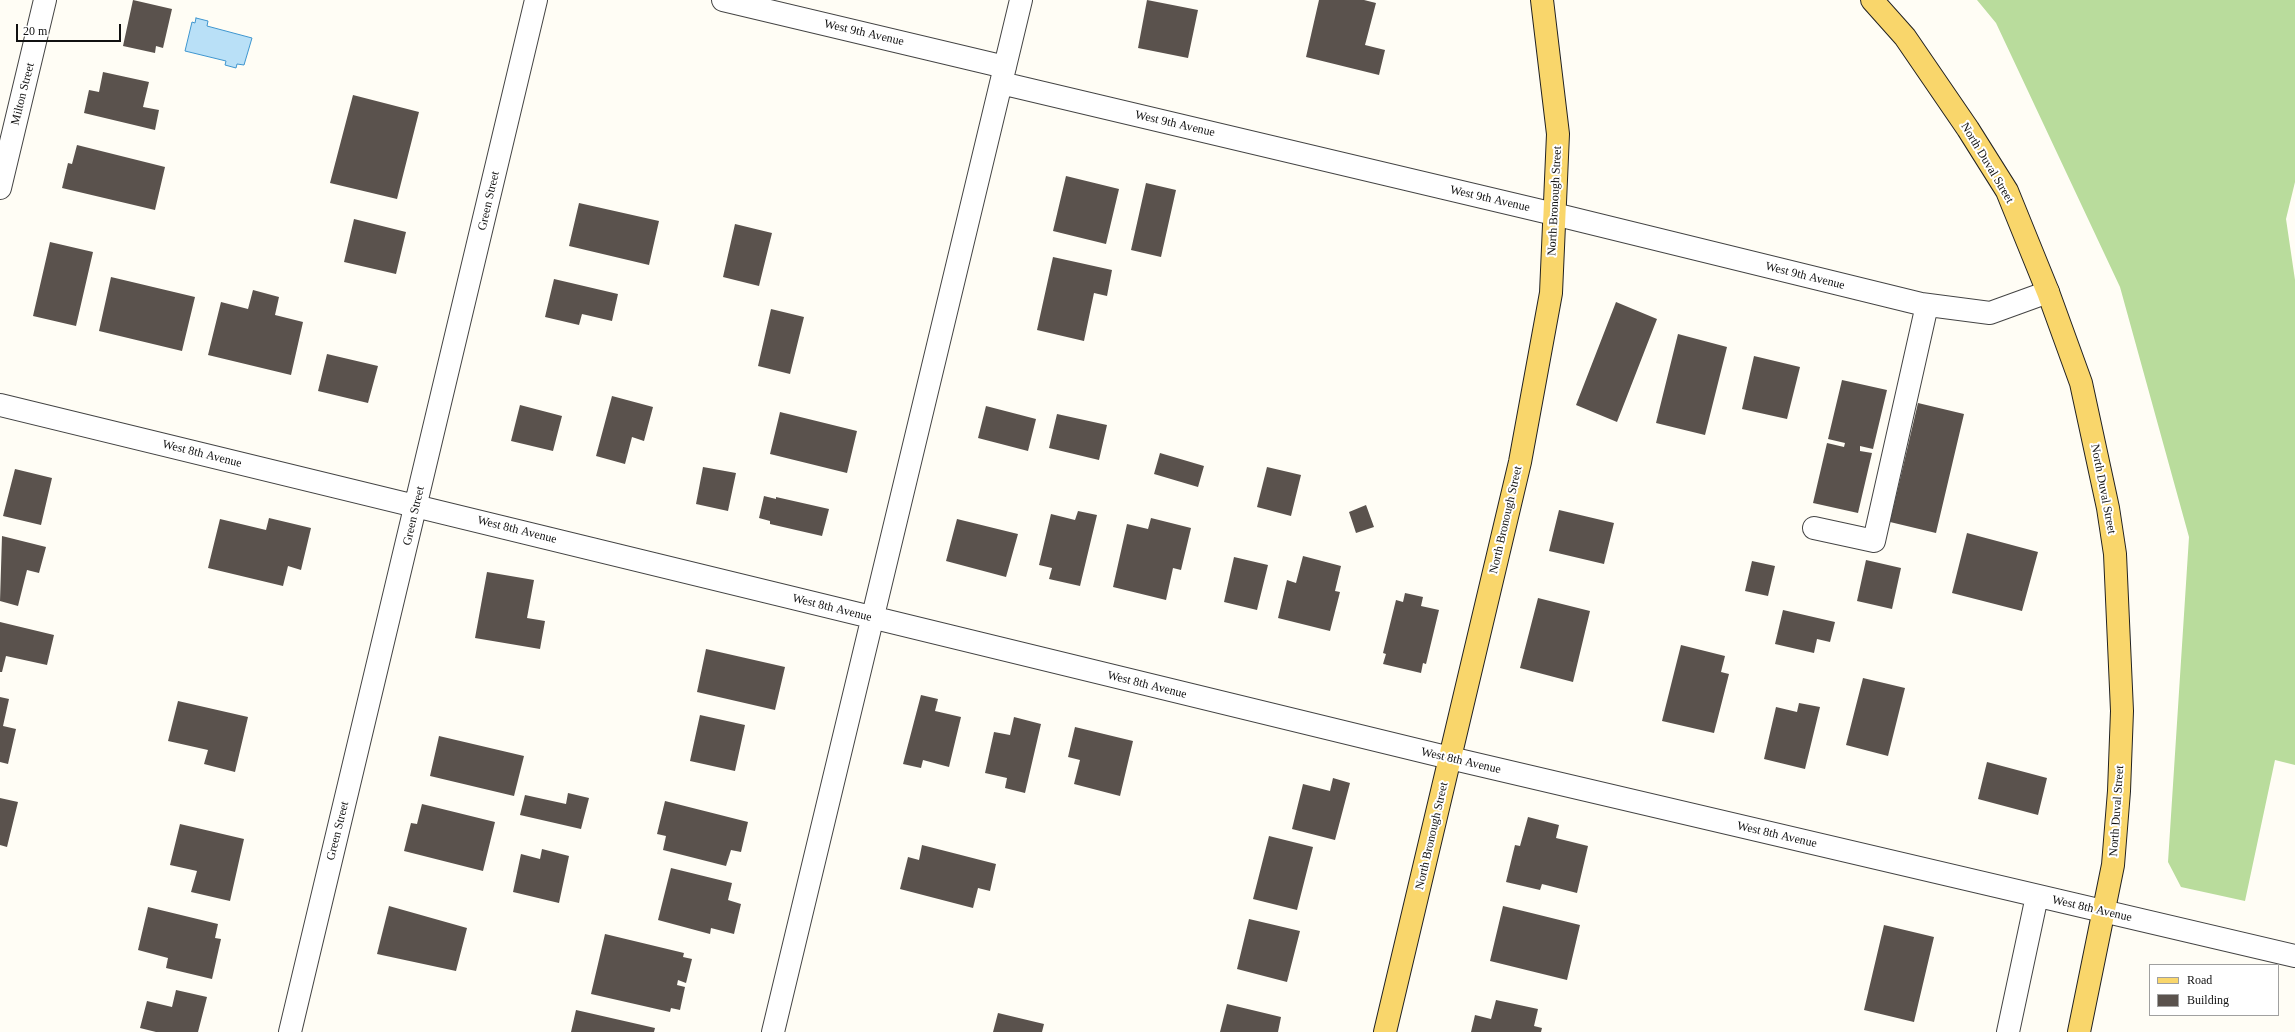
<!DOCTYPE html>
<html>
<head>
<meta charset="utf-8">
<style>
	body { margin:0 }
	#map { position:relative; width:2295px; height:1032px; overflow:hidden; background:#fffdf5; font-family:"Times New Roman",serif }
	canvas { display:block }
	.legend { position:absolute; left:2149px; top:964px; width:130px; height:52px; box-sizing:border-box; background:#fff; border:1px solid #a0a0a0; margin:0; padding:5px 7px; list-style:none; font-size:12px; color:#111 }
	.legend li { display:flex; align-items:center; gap:8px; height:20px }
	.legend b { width:20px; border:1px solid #a0a0a0 }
	.scale { position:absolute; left:16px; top:24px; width:105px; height:18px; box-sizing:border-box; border:2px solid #111; border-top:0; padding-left:5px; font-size:12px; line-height:14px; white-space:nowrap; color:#111; -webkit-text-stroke:3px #fff; paint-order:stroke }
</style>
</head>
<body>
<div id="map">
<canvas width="2295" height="1032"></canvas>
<ul class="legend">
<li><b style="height:5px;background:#f9d66b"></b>Road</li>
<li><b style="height:11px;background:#5a524d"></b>Building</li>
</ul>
<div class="scale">20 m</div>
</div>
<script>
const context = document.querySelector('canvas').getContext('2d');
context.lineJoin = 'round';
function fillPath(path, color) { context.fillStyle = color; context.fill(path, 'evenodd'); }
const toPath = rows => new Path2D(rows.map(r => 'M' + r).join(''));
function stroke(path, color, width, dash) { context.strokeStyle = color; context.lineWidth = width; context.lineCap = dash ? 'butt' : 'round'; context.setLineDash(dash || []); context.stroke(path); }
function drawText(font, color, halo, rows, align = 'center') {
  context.font = font + ' "Times New Roman",serif'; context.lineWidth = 4; context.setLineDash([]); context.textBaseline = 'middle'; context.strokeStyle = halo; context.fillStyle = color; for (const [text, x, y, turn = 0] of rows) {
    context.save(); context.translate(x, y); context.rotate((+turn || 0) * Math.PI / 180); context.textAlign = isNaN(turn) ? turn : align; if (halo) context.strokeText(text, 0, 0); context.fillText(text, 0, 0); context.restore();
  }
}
const forest = toPath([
	[1977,0,2295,0,2295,182,2286,219,2295,280,2295,765,2275,760,2245,901,2181,887,2168,862,2189,537,2120,287,1996,23]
]);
const water = toPath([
	[196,18,208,21,207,26,252,38,244,65,237,64,236,68,225,65,226,61,185,51,192,22,195,23,196,18]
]);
const building = toPath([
	[133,0,172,9,163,48,156,46,155,53,123,46],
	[1147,0,1198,10,1188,58,1138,48],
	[1319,0,1364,0,1376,3,1365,45,1385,50,1379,75,1306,57],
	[103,72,149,82,143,107,159,110,155,130,84,113,89,90,99,92],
	[353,95,419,112,397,199,330,183],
	[77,145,165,167,155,210,62,188,68,163,72,164],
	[1066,176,1119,189,1106,244,1053,231],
	[1146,183,1176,190,1161,257,1131,250],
	[579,203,659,221,649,265,569,246],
	[354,219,406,232,396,274,344,262],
	[735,224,772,233,759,286,723,277],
	[50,242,93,252,76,326,33,316],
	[1053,257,1112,270,1107,296,1094,293,1084,341,1037,330],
	[111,277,195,297,182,351,99,331],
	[554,279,618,294,612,321,582,314,579,325,545,317],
	[253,290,279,297,275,315,303,322,291,375,208,355,221,302,248,309],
	[1616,302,1657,319,1617,422,1576,405],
	[771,309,804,317,790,374,758,366],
	[1678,334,1727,347,1705,435,1656,423],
	[327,354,378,366,368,403,318,391],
	[1754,356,1800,367,1787,419,1742,409],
	[1842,380,1887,390,1873,449,1860,446,1860,451,1872,453,1858,513,1813,503,1827,443,1844,447,1845,443,1828,439],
	[612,396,653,407,644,441,632,437,625,464,596,456],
	[1918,403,1964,414,1936,533,1890,522],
	[520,405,562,416,553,451,511,441],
	[986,406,1036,419,1028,451,978,438],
	[780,412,857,431,847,473,770,454],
	[1057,414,1107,425,1099,460,1049,448],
	[1160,453,1204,466,1198,487,1154,474],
	[703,467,736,473,728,511,696,504],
	[1267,467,1301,475,1291,516,1257,507],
	[15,469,52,478,41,525,3,516],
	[764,496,776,499,776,497,829,509,822,536,770,524,770,521,759,518],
	[1366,505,1374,527,1356,533,1349,512],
	[1559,510,1614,523,1604,564,1549,551],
	[1078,511,1097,515,1080,586,1049,579,1052,568,1039,565,1051,514,1075,520],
	[269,518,311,528,301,570,288,566,283,586,208,568,220,519,266,530],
	[1151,518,1191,528,1181,570,1173,568,1166,600,1113,587,1127,524,1148,529],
	[957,519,1018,534,1006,577,946,561],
	[1967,533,2038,552,2022,611,1952,593],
	[2,536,46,547,39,573,27,570,18,606,0,601],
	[1303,556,1341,566,1335,591,1340,592,1330,631,1278,618,1287,580,1296,583],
	[1234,557,1268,565,1257,610,1224,602],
	[1866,560,1901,568,1892,609,1857,601],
	[1752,561,1775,566,1768,596,1745,591],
	[487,572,534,580,527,618,545,621,540,649,475,638],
	[1405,593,1423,597,1421,606,1439,610,1426,664,1423,663,1421,673,1383,664,1386,654,1383,653,1396,600,1403,602],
	[1538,598,1590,611,1573,682,1520,668],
	[1783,610,1835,622,1830,642,1817,639,1814,653,1775,644],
	[0,622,54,635,47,665,6,656,2,672,0,672],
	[1681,645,1725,656,1721,672,1729,674,1714,733,1662,721],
	[706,649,785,667,775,710,697,692],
	[1863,678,1905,688,1888,756,1846,745],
	[921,695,938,699,935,711,961,717,949,767,923,760,921,768,903,764],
	[0,697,9,699,3,726,16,729,8,764,0,762],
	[178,701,248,717,235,772,204,764,208,750,168,741],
	[1799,703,1820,707,1805,769,1764,759,1776,707,1797,712],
	[700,715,745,725,735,771,690,761],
	[1014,717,1041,724,1025,793,1005,788,1007,778,985,773,994,732,1010,735],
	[1075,727,1133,741,1120,796,1074,784,1080,760,1068,757],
	[439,736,524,756,514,796,430,776],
	[1987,762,2047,778,2038,815,1978,799],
	[1333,778,1350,783,1335,840,1292,829,1303,784,1330,791],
	[568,793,589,798,581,829,520,815,525,795,566,804],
	[0,798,18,802,7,847,0,845],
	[665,801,748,822,741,852,731,850,726,866,663,850,666,836,657,834],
	[422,804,495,822,483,871,404,851,411,823,417,824],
	[1528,817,1559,825,1556,838,1588,846,1577,893,1542,884,1540,890,1506,882,1515,845,1520,846],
	[180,824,244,839,230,901,191,892,197,871,170,865],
	[1269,836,1313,847,1297,910,1253,899],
	[922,845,996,864,990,891,978,888,973,908,900,889,908,857,919,860],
	[542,849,569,856,559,903,513,892,521,854,540,859],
	[671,868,732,883,728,900,741,904,734,934,711,928,710,934,658,920],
	[389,906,467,928,456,971,377,954],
	[1503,906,1580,925,1567,980,1490,961],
	[148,907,218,924,215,938,221,939,212,979,166,968,168,958,138,950],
	[1249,919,1300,931,1287,982,1237,969],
	[1884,925,1934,937,1914,1022,1864,1010],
	[605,934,684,953,683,957,692,959,686,983,678,980,677,985,685,987,680,1010,671,1008,670,1012,591,994],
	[176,990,207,997,198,1032,156,1032,140,1028,147,1001,172,1007],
	[1496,1000,1538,1009,1534,1026,1542,1028,1541,1032,1471,1032,1475,1015,1491,1019],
	[1227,1004,1281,1017,1278,1032,1220,1032],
	[576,1010,655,1028,654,1032,571,1032],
	[998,1013,1044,1024,1042,1032,993,1032]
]);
const minor = toPath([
	[723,0,1005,67],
	[1001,83,1554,214,1921,304,1990,313,2048,292],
	[0,188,45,0],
	[0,405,1450,758,2295,956],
	[1814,528,1874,541,1927,305],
	[290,1032,536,0],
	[773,1032,1021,0],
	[2008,1032,2037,896]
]);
const major = toPath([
	[1872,0,1905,37,1968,129,2007,191,2048,292,2081,383,2108,508,2115,554,2122,711,2119,791,2113,865,2079,1032],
	[1385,1032,1520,462,1551,293,1558,134,1542,0]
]);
const streetNames = [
	["West 9th Avenue",864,33,13],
	["Milton Street",23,94,-76],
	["West 9th Avenue",1175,124,13],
	["North Duval Street",1987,163,59],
	["West 9th Avenue",1490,199,13],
	["Green Street",489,201,-77],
	["North Bronough Street",1555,201,-87],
	["West 9th Avenue",1805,276,14],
	["West 8th Avenue",202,454,14],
	["North Duval Street",2103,489,79],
	["Green Street",414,516,-77],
	["North Bronough Street",1506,520,-77],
	["West 8th Avenue",517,530,14],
	["West 8th Avenue",832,608,14],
	["West 8th Avenue",1147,685,14],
	["West 8th Avenue",1461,761,13],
	["North Duval Street",2117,811,-86],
	["Green Street",338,831,-76],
	["West 8th Avenue",1777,835,13],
	["North Bronough Street",1432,836,-77],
	["West 8th Avenue",2092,909,13]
];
fillPath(forest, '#b9dc9c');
fillPath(water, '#b9e0f7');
stroke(water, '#3f96cf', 1);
fillPath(building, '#5a524d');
stroke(minor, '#444', 24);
stroke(major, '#222', 24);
stroke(minor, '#fff', 22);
stroke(major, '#f9d66b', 22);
drawText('12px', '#111', '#fff', streetNames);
</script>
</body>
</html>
